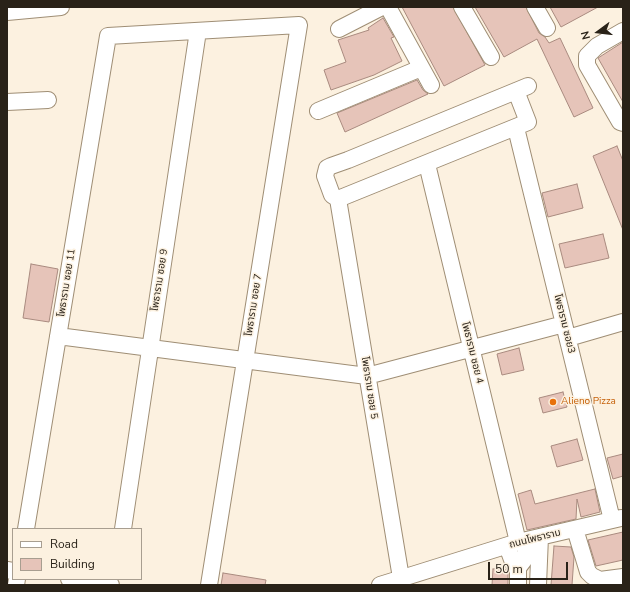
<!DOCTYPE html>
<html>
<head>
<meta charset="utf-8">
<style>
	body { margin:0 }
	#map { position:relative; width:630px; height:592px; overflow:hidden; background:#fcf1e0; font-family:"Nunito Sans",sans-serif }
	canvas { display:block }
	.frame { position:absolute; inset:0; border:8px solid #292218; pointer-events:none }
	.legend { position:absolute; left:12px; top:528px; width:130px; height:52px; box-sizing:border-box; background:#fcf1e0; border:1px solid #a89e90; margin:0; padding:5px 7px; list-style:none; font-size:12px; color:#292218 }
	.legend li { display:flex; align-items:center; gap:8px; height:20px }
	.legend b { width:20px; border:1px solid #a89e90 }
	.north { position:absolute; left:578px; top:12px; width:40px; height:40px; -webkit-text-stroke:3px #fcf1e0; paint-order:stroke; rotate:255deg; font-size:11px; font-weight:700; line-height:16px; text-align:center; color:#292218 }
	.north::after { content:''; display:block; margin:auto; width:14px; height:18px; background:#292218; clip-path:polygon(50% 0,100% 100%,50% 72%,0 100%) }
	.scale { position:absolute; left:488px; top:562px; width:80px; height:18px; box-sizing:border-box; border:2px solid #292218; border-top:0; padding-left:5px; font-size:12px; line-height:14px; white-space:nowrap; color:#292218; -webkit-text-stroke:3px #fcf1e0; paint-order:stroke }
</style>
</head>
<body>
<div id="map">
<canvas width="630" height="592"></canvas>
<div class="frame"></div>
<ul class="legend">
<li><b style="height:5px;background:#fff"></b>Road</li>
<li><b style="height:11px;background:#e6c4b9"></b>Building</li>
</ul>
<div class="north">N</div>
<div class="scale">50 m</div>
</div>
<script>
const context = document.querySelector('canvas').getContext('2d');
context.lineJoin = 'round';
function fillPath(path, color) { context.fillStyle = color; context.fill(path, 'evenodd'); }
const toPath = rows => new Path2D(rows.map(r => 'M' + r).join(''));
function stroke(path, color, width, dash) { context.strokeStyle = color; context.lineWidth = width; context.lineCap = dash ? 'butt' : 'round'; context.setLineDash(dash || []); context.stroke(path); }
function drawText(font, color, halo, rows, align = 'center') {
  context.font = font + ' "Nunito Sans","Noto Sans Thai",sans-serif'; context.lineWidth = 3; context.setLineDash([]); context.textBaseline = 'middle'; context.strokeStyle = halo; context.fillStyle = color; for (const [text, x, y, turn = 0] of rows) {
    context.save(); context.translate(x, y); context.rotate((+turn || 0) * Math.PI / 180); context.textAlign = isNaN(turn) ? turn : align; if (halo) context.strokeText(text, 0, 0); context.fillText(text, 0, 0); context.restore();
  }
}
const building = toPath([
	[402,7,453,7,485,65,444,86,402,7],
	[475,7,526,7,539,33,545,37,549,43,560,38,593,108,574,117,537,39,504,57,475,7],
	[550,7,598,7,561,27,550,7],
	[383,18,394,37,391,38,402,61,374,75,331,90,324,70,346,62,338,40,369,30,368,28,383,18],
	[623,42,623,102,598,58,623,42],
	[417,80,423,90,428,94,345,132,337,113,417,80],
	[617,146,623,161,623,230,593,156,617,146],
	[577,184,583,208,548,217,542,193,577,184],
	[603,234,609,258,565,268,559,244,603,234],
	[31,264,58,269,49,322,23,318,31,264],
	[519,348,524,370,502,375,497,354,519,348],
	[563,392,567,407,543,413,539,398,563,392],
	[577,439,583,460,557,467,551,446,577,439],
	[623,454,623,476,613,479,607,458,623,454],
	[595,489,600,512,581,517,577,499,576,519,527,530,518,494,531,490,535,504,595,489],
	[623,532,623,560,596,566,588,540,623,532],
	[554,546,571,547,574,557,572,585,551,585,554,546],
	[493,569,505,569,508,573,508,585,492,585,493,569],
	[223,573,266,580,265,585,221,585,223,573]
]);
const minor = toPath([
	[388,7,431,85],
	[462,7,491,57],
	[535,7,547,28],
	[7,12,61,7],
	[339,29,382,7],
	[623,31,597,46,587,56,587,65,620,122,623,123],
	[7,102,48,100],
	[318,111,421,68],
	[516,128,612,520],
	[427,164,518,542],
	[338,199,401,578],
	[338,199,332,195,325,176,327,168,331,166,348,160,528,86],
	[338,199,528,122,516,91],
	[58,336,367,376,564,324],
	[568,338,623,322],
	[26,529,108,36,299,25,209,585],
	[123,529,198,31],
	[575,529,588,572,592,576,600,580,623,577],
	[507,546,514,565,518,568,524,560,526,551,525,541],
	[518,568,518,585],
	[7,570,13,571],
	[69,579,111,585],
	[16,585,17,579],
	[380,585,518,542,621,518],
	[538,585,540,537]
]);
const markers = [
	[553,402,4,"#e8710a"]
];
const streetNames = [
	["โพธาราม ซอย 9",160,280,-81],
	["โพธาราม ซอย 11",67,283,-81],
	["โพธาราม ซอย 7",254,305,-81],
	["โพธาราม ซอย3",564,324,76],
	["โพธาราม ซอย 4",472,353,76],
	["โพธาราม ซอย 5",369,388,81],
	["ถนนโพธาราม",535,539,-14]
];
const foodNames = [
	["Alieno Pizza",561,402]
];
fillPath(building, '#e6c4b9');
stroke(building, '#a98a7f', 1);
stroke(minor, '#9f8e75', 18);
stroke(minor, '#fff', 16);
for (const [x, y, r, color] of markers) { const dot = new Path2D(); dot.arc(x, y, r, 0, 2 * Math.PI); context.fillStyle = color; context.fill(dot); stroke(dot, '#fcf1e0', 1.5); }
drawText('10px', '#292218', '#fcf1e0', streetNames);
drawText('10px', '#c56008', '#fcf1e0', foodNames, 'left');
</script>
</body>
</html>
